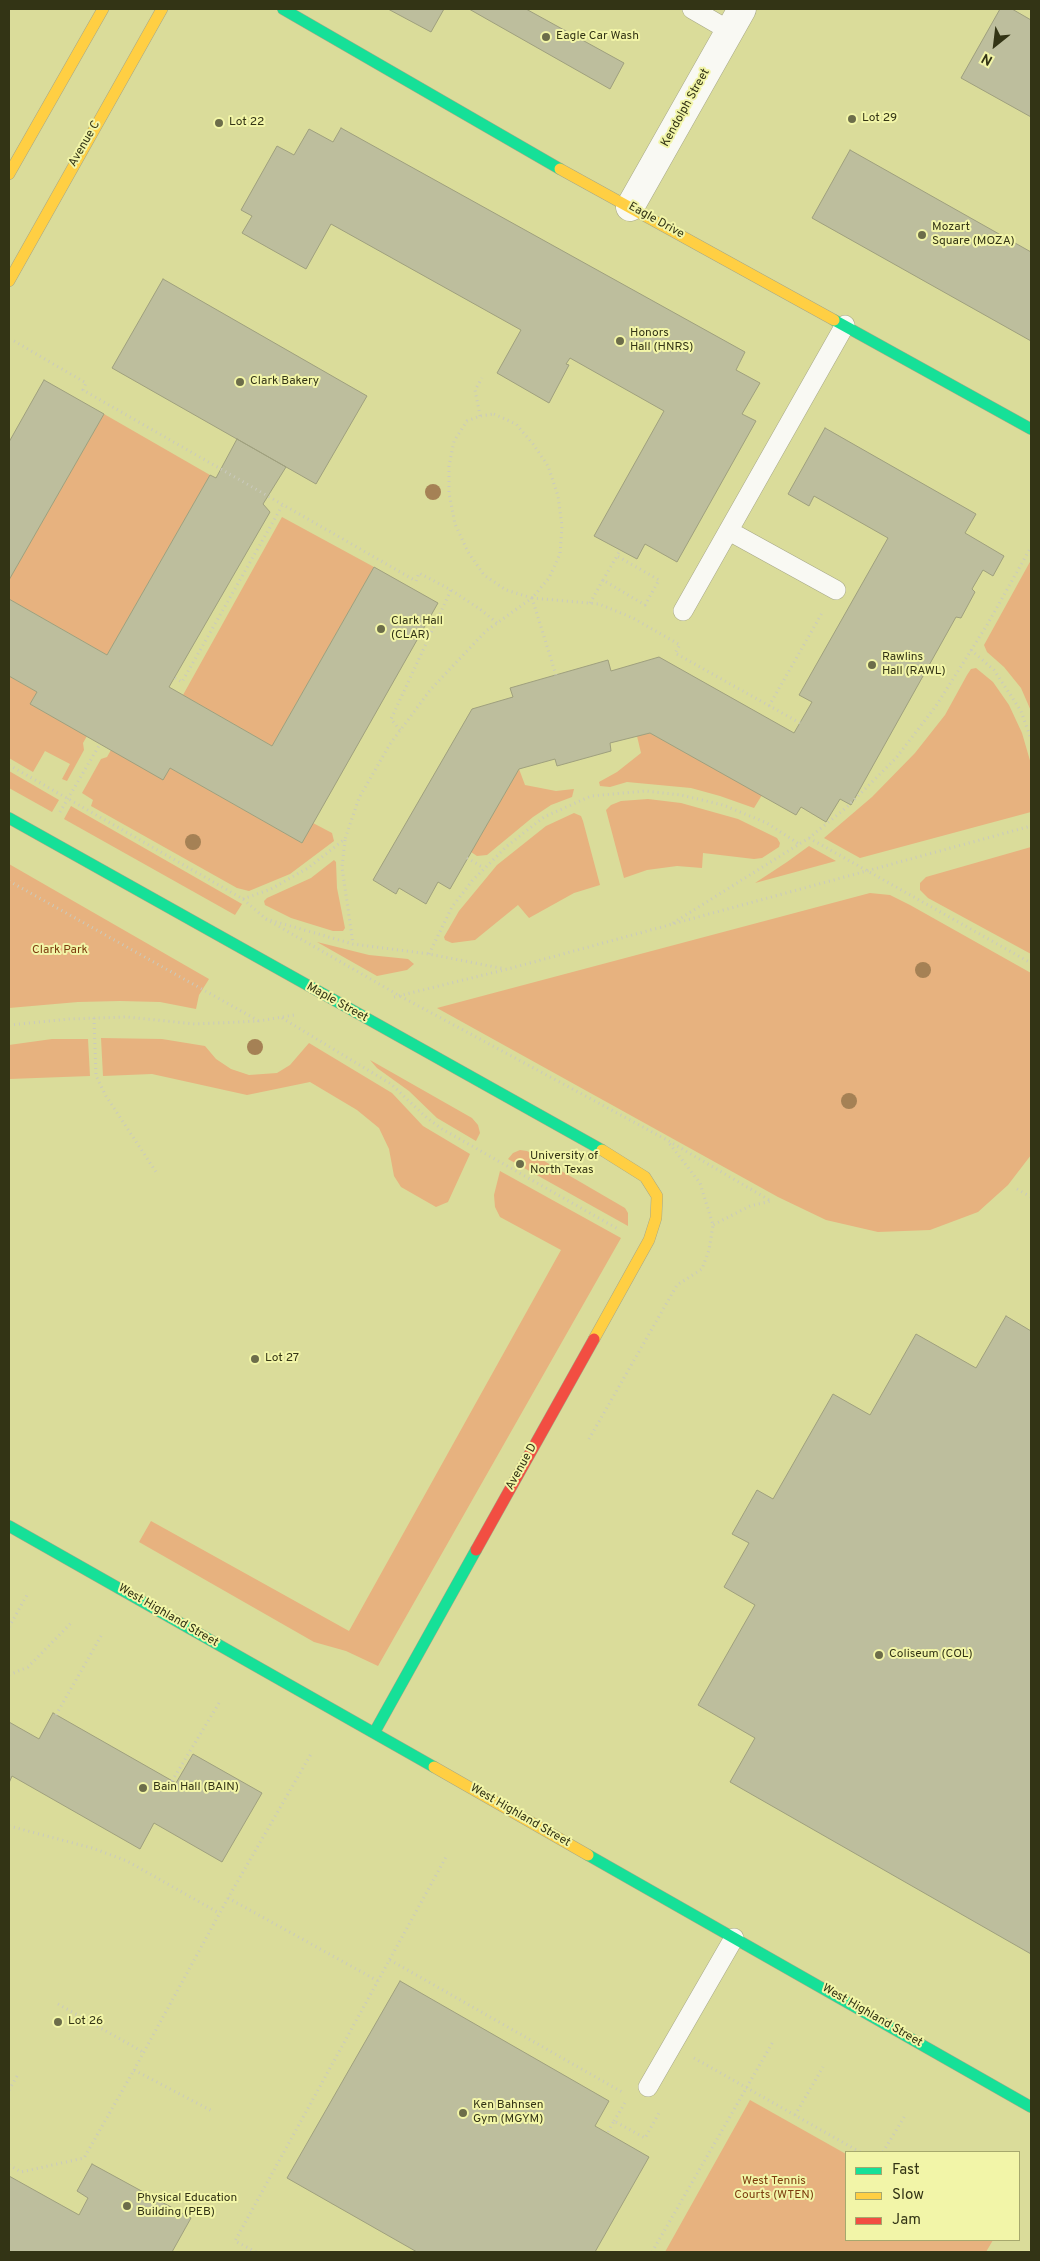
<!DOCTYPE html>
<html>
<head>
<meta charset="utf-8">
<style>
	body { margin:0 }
	#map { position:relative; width:1040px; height:2261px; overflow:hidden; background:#d5d6ac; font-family:Overpass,sans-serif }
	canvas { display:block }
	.frame { position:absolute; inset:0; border:10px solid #333415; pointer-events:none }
	.legend { position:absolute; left:845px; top:2151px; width:175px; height:90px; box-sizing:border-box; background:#f2f5a8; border:1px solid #a6a86d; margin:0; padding:6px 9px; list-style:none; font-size:15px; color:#333415 }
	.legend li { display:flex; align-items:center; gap:10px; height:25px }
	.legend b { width:25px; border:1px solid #a6a86d }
	.north { position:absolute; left:970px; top:20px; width:50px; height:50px; -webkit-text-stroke:4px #f2f5a8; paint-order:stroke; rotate:209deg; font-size:14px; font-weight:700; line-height:20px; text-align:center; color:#333415 }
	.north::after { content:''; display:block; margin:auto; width:18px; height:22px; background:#333415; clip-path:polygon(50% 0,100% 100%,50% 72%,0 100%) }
</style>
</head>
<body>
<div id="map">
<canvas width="1040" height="2261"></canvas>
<div class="frame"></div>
<ul class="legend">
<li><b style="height:6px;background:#16e098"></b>Fast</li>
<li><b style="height:6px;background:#ffcf43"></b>Slow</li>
<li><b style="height:6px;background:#f24e42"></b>Jam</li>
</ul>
<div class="north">N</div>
</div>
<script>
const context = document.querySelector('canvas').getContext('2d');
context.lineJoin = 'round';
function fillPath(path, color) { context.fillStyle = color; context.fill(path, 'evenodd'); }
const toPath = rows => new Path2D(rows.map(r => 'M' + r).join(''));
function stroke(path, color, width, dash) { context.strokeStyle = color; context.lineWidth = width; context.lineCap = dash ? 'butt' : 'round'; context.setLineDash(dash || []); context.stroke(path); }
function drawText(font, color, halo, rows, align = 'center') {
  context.font = font + ' Overpass,sans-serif'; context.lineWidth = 4; context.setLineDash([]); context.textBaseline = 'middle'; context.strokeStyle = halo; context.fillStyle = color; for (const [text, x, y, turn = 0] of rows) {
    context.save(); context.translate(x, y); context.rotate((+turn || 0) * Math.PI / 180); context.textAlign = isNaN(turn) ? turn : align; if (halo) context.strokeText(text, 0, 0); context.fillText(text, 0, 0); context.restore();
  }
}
const built = toPath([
	[9,9,1031,9,1031,2252,9,2252],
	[846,2152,1019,2152,1019,2240,846,2240]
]);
const green = toPath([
	[104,414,210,475,107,655,9,599,9,580],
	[282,517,374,567,272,746,183,695],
	[1031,560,1031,711,1021,688,1004,667,987,652,984,645],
	[976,668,993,682,1009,705,1022,733,1031,764,1031,812,860,858,824,838,872,797,915,753,945,715,967,675,971,669],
	[9,676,37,692,30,704,87,736,83,743,84,750,67,781,62,779,70,764,45,751,33,772,9,758],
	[650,733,762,795,754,808,720,796,691,788,627,782,610,787,600,786,599,782,617,772,641,753,637,736],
	[111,750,163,779,170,768,302,843,313,823,332,833,334,841,290,874,249,891,237,888,91,806,93,800,82,793,101,759,107,757],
	[519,769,525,785,556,791,574,789,572,797,551,805,533,817,487,855,477,856,471,852],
	[9,771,59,800,52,812,9,788],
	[648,799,681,803,738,819,777,838,780,843,779,847,762,858,754,859,703,853,702,868,677,866,647,870,624,878,606,810,611,805,621,801],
	[71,806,242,904,235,915,64,819],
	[574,813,581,816,583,821,600,885,574,893,529,918,518,905,475,940,452,943,445,940,444,937,459,911,497,865,546,826],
	[809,846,836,861,755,883,787,862],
	[1031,847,1031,954,928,898,920,890,920,883,926,877],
	[334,860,336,862,337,888,345,928,343,931,333,931,291,918,265,905,264,901,267,898,311,878],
	[9,864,209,979,199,995,196,1009,160,1002,120,1001,78,1002,9,1008],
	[870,893,890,895,910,905,1031,973,1031,1155,1008,1185,978,1212,930,1230,878,1232,826,1220,778,1197,437,1008],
	[317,942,369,955,408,959,414,964,407,970,377,976],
	[101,1038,162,1039,205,1046,216,1059,231,1069,249,1075,277,1073,290,1065,309,1043,392,1093,423,1126,470,1154,448,1202,436,1207,401,1187,394,1176,389,1149,379,1128,357,1110,310,1082,247,1095,152,1074,103,1076],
	[52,1039,88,1039,90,1076,9,1079,9,1045],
	[370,1060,472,1118,478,1125,480,1133,476,1141,437,1118,409,1091,377,1068],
	[520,1150,527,1151,625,1208,628,1213,628,1226,508,1159,513,1153],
	[500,1171,621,1238,378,1666,346,1651,314,1642,139,1542,151,1521,349,1631,561,1250,500,1217,495,1207,494,1195],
	[750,2100,846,2154,846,2240,993,2240,986,2252,665,2252]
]);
const building = toPath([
	[388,9,444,9,431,32,388,9],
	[469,9,526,9,624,63,610,89,469,9],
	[1000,9,1012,9,1031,20,1031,117,961,78,1000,9],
	[341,128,745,352,736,370,760,383,742,414,756,421,677,562,645,544,637,559,594,536,664,411,570,358,566,364,569,365,549,403,497,373,521,330,331,224,306,269,242,233,252,216,241,210,277,146,294,155,309,129,333,142,341,128],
	[850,150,1031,252,1031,341,812,218,850,150],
	[163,279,367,396,316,484,112,368,163,279],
	[44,380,104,414,9,580,9,442,44,380],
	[825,428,976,514,965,533,1004,556,993,576,983,570,972,589,975,592,961,618,956,617,851,805,840,799,826,822,801,807,796,815,650,733,610,743,611,751,557,766,555,759,519,769,450,889,438,882,426,904,399,888,396,894,373,880,472,709,513,697,510,688,608,660,611,671,659,657,794,733,812,702,799,695,888,538,814,496,809,506,788,494,825,428],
	[237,439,286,467,263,504,270,512,169,687,272,746,374,567,438,603,302,843,170,768,163,780,30,704,37,692,9,676,9,599,107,655,210,475,216,478,237,439],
	[1006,1316,1031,1331,1031,1954,730,1782,755,1738,698,1705,755,1605,724,1587,749,1543,732,1534,757,1490,773,1499,833,1394,870,1415,916,1334,976,1368,1006,1316],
	[53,1713,176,1783,193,1754,262,1793,222,1862,154,1823,140,1849,12,1776,9,1783,9,1722,39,1739,53,1713],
	[400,1981,609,2101,595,2126,649,2157,595,2252,417,2252,287,2178,400,1981],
	[92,2164,191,2218,172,2252,9,2252,9,2176,79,2215,88,2198,77,2191,92,2164]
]);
const path = toPath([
	[14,341,86,383,83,390,416,581,419,573,451,590,480,609,497,623],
	[494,414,516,424,533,444,548,466,558,496,562,526,560,554,549,578,532,598,506,590,484,575,468,552,455,524,449,493,449,466,454,441,467,421,480,416,494,414],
	[480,416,475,390,482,378],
	[603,580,617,556],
	[532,598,556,675],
	[590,603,603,580,645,605,659,580,617,556,620,550],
	[971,650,994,670,1021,711,1031,739],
	[175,678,182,682,282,506],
	[769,706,822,613],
	[400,730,391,719,451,590],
	[9,765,243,899,266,919,353,944,429,954,505,969],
	[60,812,100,744],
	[809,838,1031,963],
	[345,840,342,867,353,944],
	[467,858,484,868],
	[9,881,259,1021],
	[243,899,271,889,308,868,345,839,359,798,390,744,431,689,486,631,532,598,599,604,633,618,680,645,675,653,800,723],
	[266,919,400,996,667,1140,771,1201,750,1206,713,1225],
	[673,923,809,838,847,807,896,758,936,706,987,625,1031,547],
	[429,954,452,907,472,881,507,846,544,817,591,796,646,791,681,795,723,805,767,823,799,844],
	[394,997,508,969,1031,826],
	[94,1018,96,1076,106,1096,158,1175],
	[282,1018,391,1084,427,1118,442,1129,618,1229],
	[9,1025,69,1019,127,1017,195,1024,259,1021,294,1015],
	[1017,1189,1031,1197],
	[589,1439,677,1285,702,1269,709,1250,713,1225,700,1183,669,1143],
	[9,1627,27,1595],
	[9,1675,28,1667,73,1621],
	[56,1715,101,1636],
	[172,1781,219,1703],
	[9,1826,92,1848,127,1861,219,1913],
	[228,1898,378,1981],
	[390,1960,622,2092],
	[58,2004,143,2052],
	[694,2058,860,2152],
	[134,2070,228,1898,311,1754],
	[9,2090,17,2076],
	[795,2115,823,2067],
	[614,2121,626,2101],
	[608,2132,614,2121,645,2138,659,2113],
	[883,2152,906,2114],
	[9,2165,21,2172,84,2158,134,2070,214,2112],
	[256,2252,235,2241,446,1857],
	[652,2252,774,2040]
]);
const lane = toPath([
	[692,9,730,31],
	[729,531,836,590],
	[683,611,845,325],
	[648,2087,734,1938]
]);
const street = toPath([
	[630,207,742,9]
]);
const fast = toPath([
	[283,9,560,169],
	[834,320,1031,429],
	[9,818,602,1150],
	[9,1526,434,1767],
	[374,1733,476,1550],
	[588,1855,1031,2107]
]);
const slow = toPath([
	[560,169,834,320],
	[9,174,103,9],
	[9,281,162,9],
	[594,1339,649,1240,656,1218,657,1196,645,1177,602,1150],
	[434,1767,588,1855]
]);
const jam = toPath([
	[476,1550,594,1339]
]);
const trees = [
	[433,492],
	[193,842],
	[923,970],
	[255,1047],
	[849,1101]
];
const markers = [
	[546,37,5,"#6c6d4a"],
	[852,119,5,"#6c6d4a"],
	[219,123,5,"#6c6d4a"],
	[922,235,5,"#6c6d4a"],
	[620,341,5,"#6c6d4a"],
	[240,382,5,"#6c6d4a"],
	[381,629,5,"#6c6d4a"],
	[872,665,5,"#6c6d4a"],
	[520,1164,5,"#6c6d4a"],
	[255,1359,5,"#6c6d4a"],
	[879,1655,5,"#6c6d4a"],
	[143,1788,5,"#6c6d4a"],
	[58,2022,5,"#6c6d4a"],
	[463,2113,5,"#6c6d4a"],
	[127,2206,5,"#6c6d4a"]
];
const poiNames = [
	["Eagle Car Wash",556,37],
	["Lot 29",862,119],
	["Lot 22",229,123],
	["Mozart",932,228],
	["Square (MOZA)",932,242],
	["Honors",630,334],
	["Hall (HNRS)",630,348],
	["Clark Bakery",250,382],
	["Clark Hall",391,622],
	["(CLAR)",391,636],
	["Rawlins",882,658],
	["Hall (RAWL)",882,672],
	["University of",530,1157],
	["North Texas",530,1171],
	["Lot 27",265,1359],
	["Coliseum (COL)",889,1655],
	["Bain Hall (BAIN)",153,1788],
	["Lot 26",68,2022],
	["Ken Bahnsen",473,2106],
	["Gym (MGYM)",473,2120],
	["Physical Education",137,2199],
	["Building (PEB)",137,2213]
];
const streetNames = [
	["Kendolph Street",686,108,-61],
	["Avenue C",85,144,-60],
	["Eagle Drive",656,221,29],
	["Maple Street",337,1003,29],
	["Avenue D",522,1467,-61],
	["West Highland Street",168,1616,30],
	["West Highland Street",520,1816,30],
	["West Highland Street",872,2016,30]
];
const parkNames = [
	["Clark Park",60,951],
	["West Tennis",774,2182],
	["Courts (WTEN)",774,2196]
];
fillPath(built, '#dadc9a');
fillPath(green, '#e7b27f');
fillPath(building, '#bdbe9d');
stroke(building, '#9fa07e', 1);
stroke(lane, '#a7a887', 20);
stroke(street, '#a7a887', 29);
stroke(fast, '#a7a887', 12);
stroke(slow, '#a7a887', 12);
stroke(jam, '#a7a887', 12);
stroke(path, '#cacabd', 3, [1, 4]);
stroke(lane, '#f9f9f3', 19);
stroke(street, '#f9f9f3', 28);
stroke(fast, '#16e098', 11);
stroke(slow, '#ffcf43', 11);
stroke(jam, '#f24e42', 11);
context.fillStyle = '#a58155';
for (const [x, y] of trees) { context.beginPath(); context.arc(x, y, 8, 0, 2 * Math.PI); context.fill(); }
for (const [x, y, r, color] of markers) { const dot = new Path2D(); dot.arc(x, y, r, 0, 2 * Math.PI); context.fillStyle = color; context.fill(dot); stroke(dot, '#f2f5a8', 2); }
drawText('12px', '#333415', '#f2f5a8', poiNames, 'left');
drawText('12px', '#333415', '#f2f5a8', streetNames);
drawText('12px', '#7d3c0e', '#f2f5a8', parkNames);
</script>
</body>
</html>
